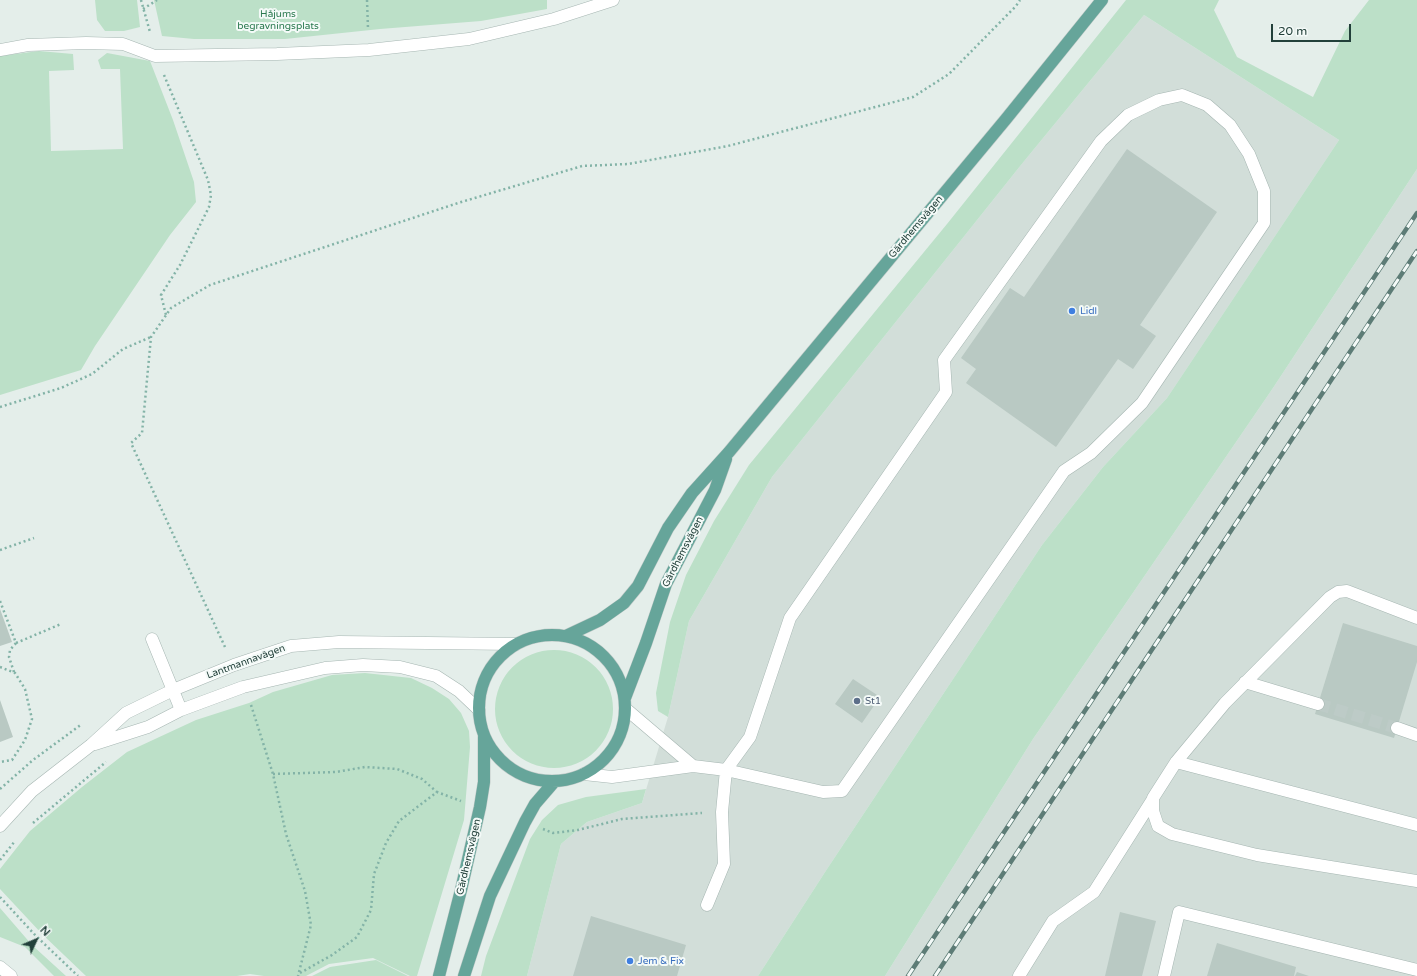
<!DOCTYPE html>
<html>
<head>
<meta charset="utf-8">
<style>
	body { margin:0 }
	#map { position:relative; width:1417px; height:976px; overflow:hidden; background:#e4eeea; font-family:"Varela Round",sans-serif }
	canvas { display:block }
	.north { position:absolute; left:16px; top:920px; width:40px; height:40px; -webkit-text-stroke:3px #f4faf8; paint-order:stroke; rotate:46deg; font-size:11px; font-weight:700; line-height:16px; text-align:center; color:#22403a }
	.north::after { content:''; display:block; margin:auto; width:14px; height:18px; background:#22403a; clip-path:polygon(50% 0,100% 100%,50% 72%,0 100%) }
	.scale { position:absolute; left:1271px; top:24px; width:80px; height:18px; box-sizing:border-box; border:2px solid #22403a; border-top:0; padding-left:5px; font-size:12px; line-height:14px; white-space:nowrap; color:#22403a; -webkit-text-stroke:3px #f4faf8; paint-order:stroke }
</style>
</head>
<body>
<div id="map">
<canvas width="1417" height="976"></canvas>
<div class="north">N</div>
<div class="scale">20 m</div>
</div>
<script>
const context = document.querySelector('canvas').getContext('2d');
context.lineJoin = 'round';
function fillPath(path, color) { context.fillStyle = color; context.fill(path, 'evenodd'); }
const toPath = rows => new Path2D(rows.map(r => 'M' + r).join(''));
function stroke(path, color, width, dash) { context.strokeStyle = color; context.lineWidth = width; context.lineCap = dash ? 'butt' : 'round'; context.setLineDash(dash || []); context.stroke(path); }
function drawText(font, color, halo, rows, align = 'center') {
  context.font = font + ' "Varela Round",sans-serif'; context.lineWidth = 4; context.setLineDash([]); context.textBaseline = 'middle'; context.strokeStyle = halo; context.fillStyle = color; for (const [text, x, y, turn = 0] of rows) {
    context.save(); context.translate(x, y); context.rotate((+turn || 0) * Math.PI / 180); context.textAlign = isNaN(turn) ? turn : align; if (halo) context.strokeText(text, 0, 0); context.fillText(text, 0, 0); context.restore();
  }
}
const built = toPath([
	[1144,15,1339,140,1167,398,1103,467,1042,545,827,869,758,976,527,976,561,844,587,822,642,803,668,717,689,621,772,477,1021,165],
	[1417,169,1417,976,885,976,1033,739,1273,388]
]);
const green = toPath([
	[95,0,137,0,140,27,124,31,105,31,97,20],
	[154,0,547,0,547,9,481,21,380,29,285,39,194,39,162,36],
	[1126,0,1219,0,1214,10,1237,57,1313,97,1345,31,1369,0,1417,0,1417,169,1273,388,1033,739,885,976,758,976,827,869,1042,545,1103,467,1167,398,1339,140,1144,15,1021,165,772,477,689,621,668,717,658,711,656,693,670,622,686,575,714,521,749,465,947,224],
	[39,51,73,54,74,70,49,71,51,151,123,149,120,69,101,69,98,60,107,53,150,61,173,120,194,182,196,202,170,235,95,346,81,370,0,395,0,56],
	'495 709a59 59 0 1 1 118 0a59 59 0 1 1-118 0Z',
	[365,673,411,678,432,688,449,699,461,713,469,731,470,747,464,820,417,976,410,976,373,958,329,964,306,976,264,976,250,974,237,976,86,976,42,934,0,889,0,869,30,831,82,787,127,752,196,720,249,703,273,692,332,675],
	[646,789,642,803,587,822,561,844,527,976,481,976,486,956,530,839,542,820,558,805,586,797],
	[0,908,32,945,66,976,54,976,25,947,0,937],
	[376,960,408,976,312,976,330,967]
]);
const building = toPath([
	[1127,149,1217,212,1140,325,1156,336,1133,369,1118,359,1056,447,966,383,976,369,961,358,1010,288,1024,297],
	[0,609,12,642,0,646],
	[1343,623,1417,646,1417,662,1394,738,1315,714],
	[853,679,880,697,862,723,835,704],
	[0,700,13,737,0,742],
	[1120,912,1156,921,1142,976,1105,976],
	[591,916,686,945,677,976,573,976],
	[1217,943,1296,967,1294,976,1207,976],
	[1297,972,1309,976,1295,976]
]);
const minorTunnel = toPath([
	[1318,704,1397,728]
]);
const path = toPath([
	[141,0,150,32],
	[367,0,368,29],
	[143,9,157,0],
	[164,75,208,180,211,195,209,207,180,265,161,295,166,315],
	[0,407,61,388,92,374,123,349,151,337],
	[0,550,34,538],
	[0,601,16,643,61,624],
	[225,647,131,443,142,433,151,337,171,308,210,285,458,203,582,166,628,164,728,146,913,97,949,74,1016,6,1020,0],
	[0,667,15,673,25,689,32,719,25,740,12,760,0,762],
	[14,672,9,657,10,650,16,643],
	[251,705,273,774,286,834,305,891,311,925,298,976],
	[273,774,336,772,365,767,397,769,422,779,437,792],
	[0,789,33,760,82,724],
	[33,823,106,762],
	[543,829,553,833,578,830,622,819,702,813],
	[0,860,15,841],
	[0,897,36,936,78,976],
	[300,973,332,955,357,937,371,910,374,874,386,843,399,821,437,792,461,801]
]);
const minor = toPath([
	[0,50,28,45,86,43,123,44,155,56,277,54,369,50,469,39,554,19,613,0],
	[1417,618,1347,591,1338,592,1330,597,1225,703,1176,762,1153,798,1153,811,1158,826,1172,834,1257,855,1417,881],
	[152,639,181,710],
	[1245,682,1318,704],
	[626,709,693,766],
	[1397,728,1417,735],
	[95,744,148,727,181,710,243,687,325,668,363,665,400,667,436,676,459,691,479,710],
	[1176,762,1417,825],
	[584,774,612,777,693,766,726,770,823,792,842,791,1064,471,1091,453,1142,403,1264,223,1264,191,1249,154,1230,125,1207,105,1182,95,1159,100,1128,115,1101,141,944,360,946,392,790,618,750,737,726,770,722,812,724,864,707,905],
	[0,826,32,791,91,745,126,713,173,690,234,665,291,646,339,642,516,644],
	[0,967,11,976],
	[1019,976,1053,921,1094,892,1153,799],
	[1164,976,1179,912,1417,970]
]);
const major = toPath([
	'479 708a73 73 0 1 1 146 0a73 73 0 1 1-146 0Z',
	[566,636,600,620,624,603,638,586,668,528,692,493,729,452,1006,119,1102,0],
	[625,698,646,643,666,584,715,490,726,459],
	[439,976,461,890,480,807,484,782,484,737],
	[464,976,490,896,525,822,535,804,554,782]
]);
const rail = toPath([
	[908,976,1417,213],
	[935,976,1417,251]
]);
const markers = [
	[1072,311,4,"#3f7fe0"],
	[857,701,4,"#5c6f8a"],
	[630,961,4,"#3f7fe0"]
];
const parkNames = [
	["Håjums",278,14],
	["begravningsplats",278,26]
];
const streetNames = [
	["Gärdhemsvägen",916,227,-50],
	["Gärdhemsvägen",683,552,-63],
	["Lantmannavägen",246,662,-20],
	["Gärdhemsvägen",469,857,-77]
];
const shopNames = [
	["Lidl",1080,311],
	["Jem & Fix",638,961]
];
const serviceNames = [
	["St1",865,701]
];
fillPath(built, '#d2ded9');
fillPath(green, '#bce0c8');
fillPath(building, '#b9c9c3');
stroke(minorTunnel, '#bdcbc7', 12, [12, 6]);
stroke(minor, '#a6b6b2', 13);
stroke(major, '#c1cac8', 13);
stroke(path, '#83b3a7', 2.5, [2, 3]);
stroke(minor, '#fff', 12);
stroke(major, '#66a59a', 12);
stroke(rail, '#5d7c76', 4.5);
stroke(rail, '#f4faf8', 3, [9]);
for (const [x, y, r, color] of markers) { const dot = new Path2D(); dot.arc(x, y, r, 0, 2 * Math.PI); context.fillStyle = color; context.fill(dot); stroke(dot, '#f4faf8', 1.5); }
drawText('10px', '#2a794f', '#f4faf8', parkNames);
drawText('10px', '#22403a', '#f4faf8', streetNames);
drawText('10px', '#366cbe', '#f4faf8', shopNames, 'left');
drawText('10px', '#4e5e75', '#f4faf8', serviceNames, 'left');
</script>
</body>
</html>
